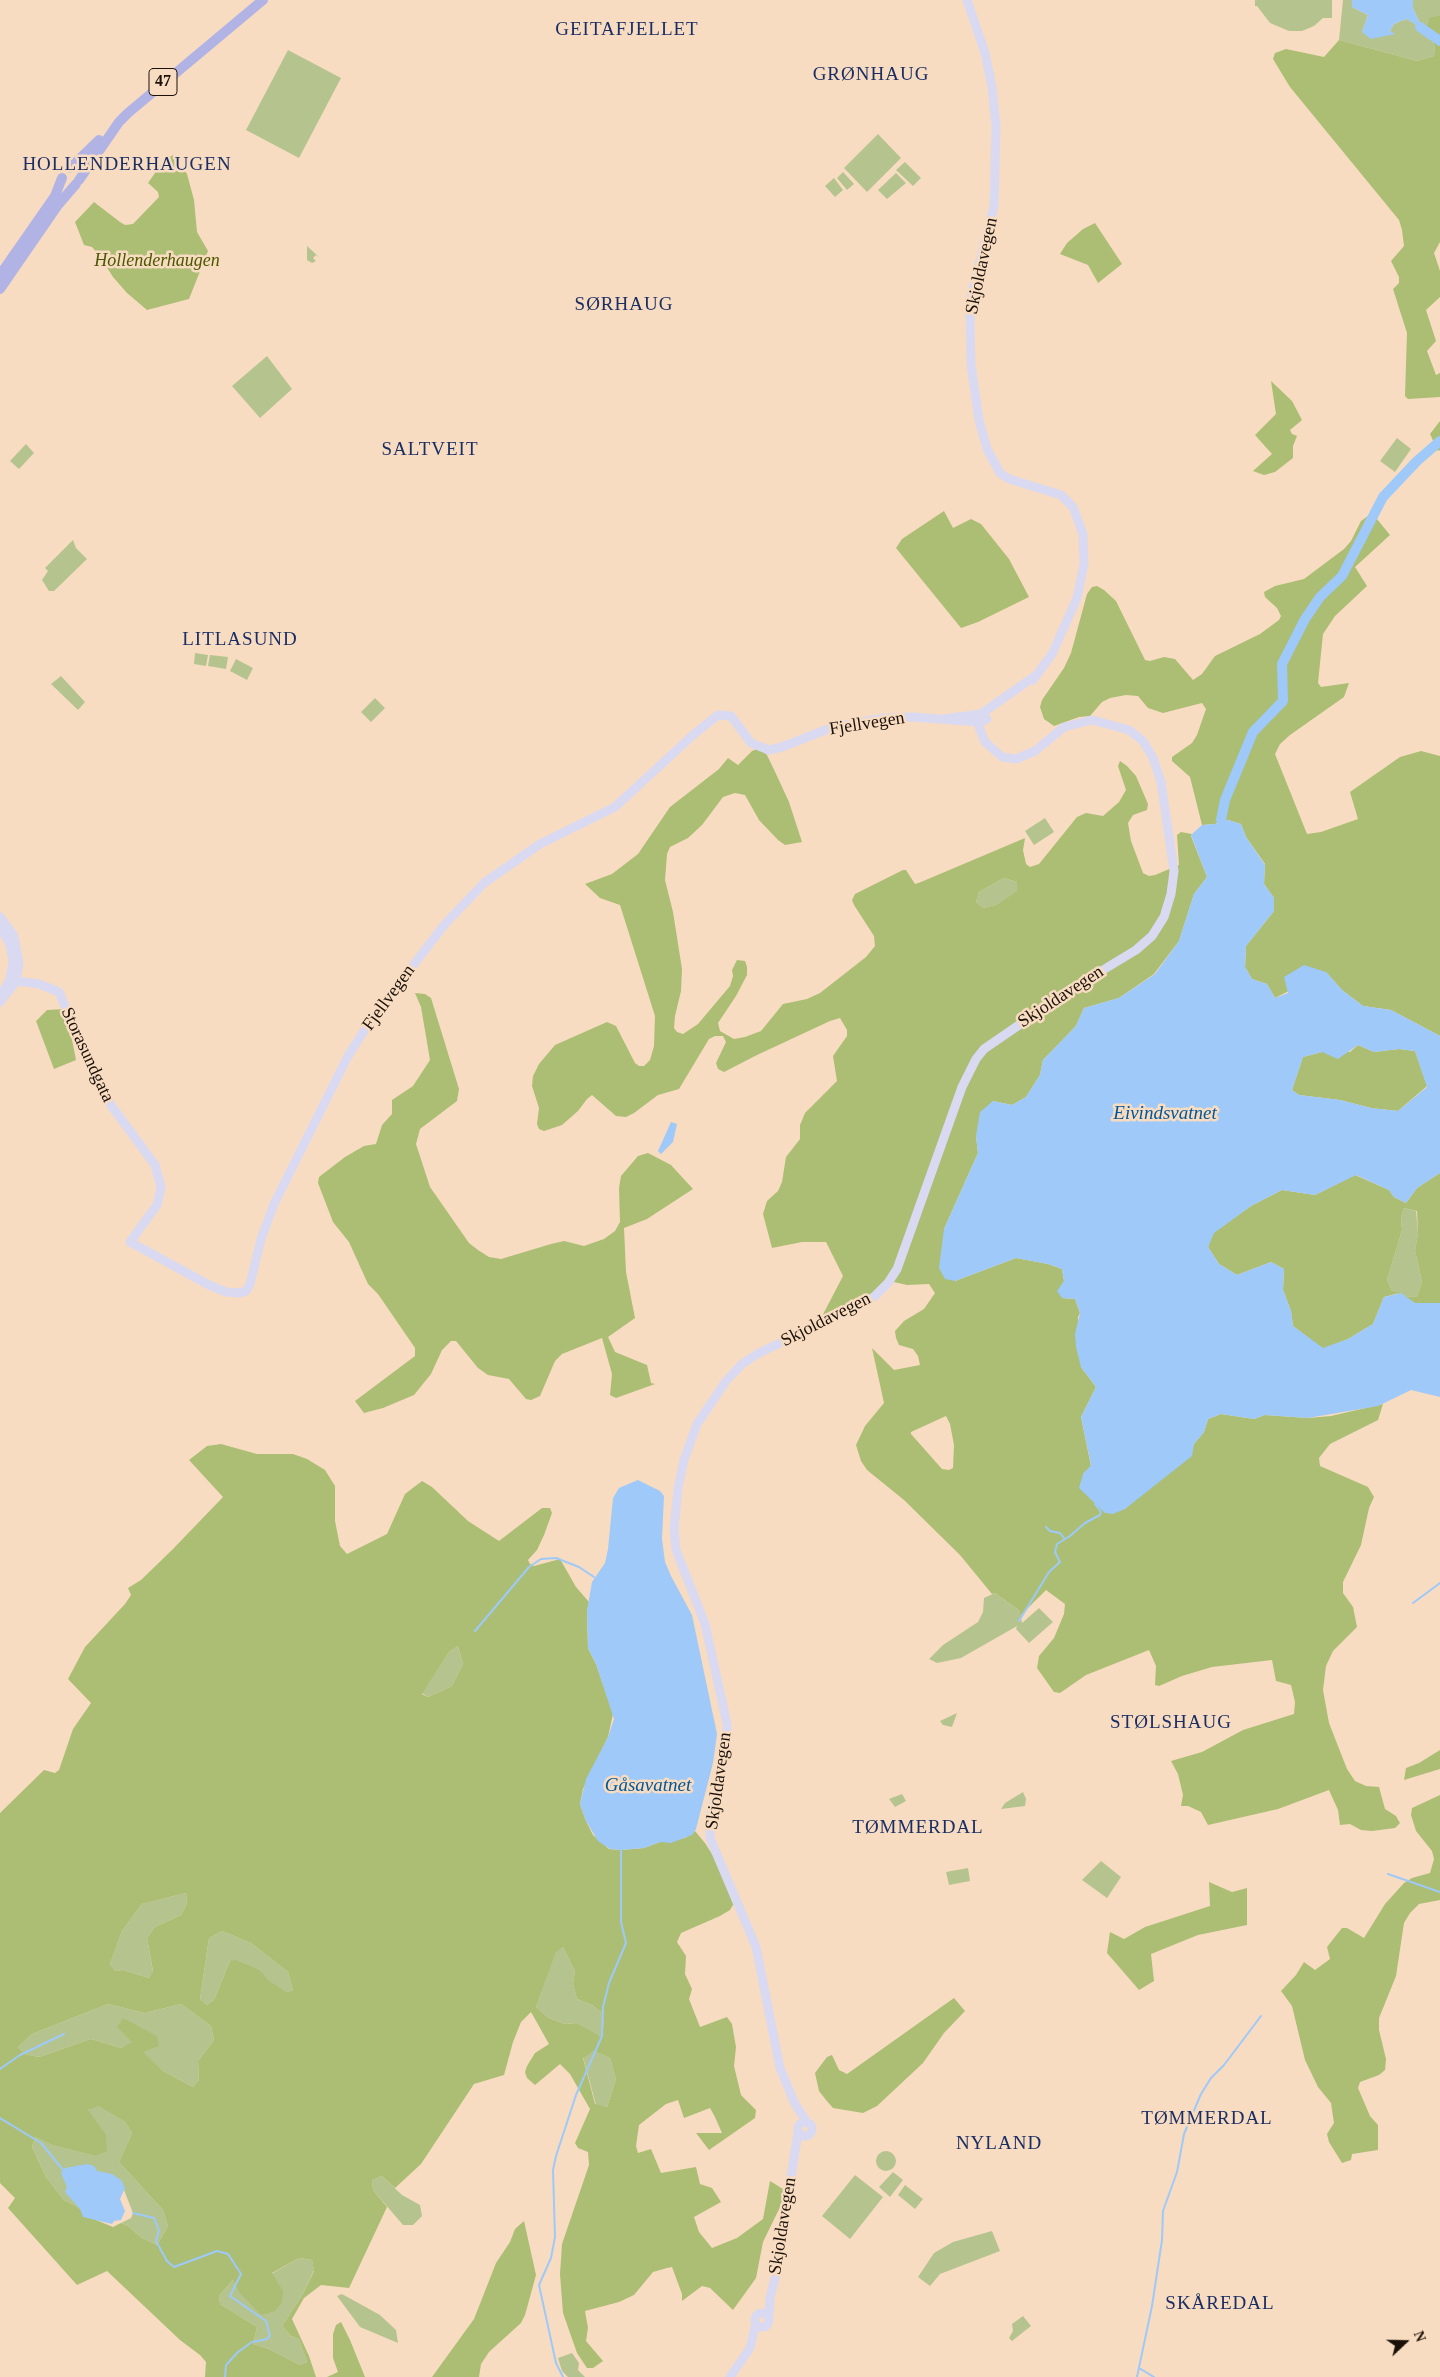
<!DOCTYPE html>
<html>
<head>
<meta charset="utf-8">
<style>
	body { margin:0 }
	#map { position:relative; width:1440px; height:2377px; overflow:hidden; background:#f8dcc1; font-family:Georgia,serif }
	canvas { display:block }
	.north { position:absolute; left:1380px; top:2317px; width:50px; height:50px; -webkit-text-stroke:4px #f8dcc1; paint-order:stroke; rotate:69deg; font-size:14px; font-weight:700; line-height:20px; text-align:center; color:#1b1108 }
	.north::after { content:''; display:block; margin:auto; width:18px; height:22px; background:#1b1108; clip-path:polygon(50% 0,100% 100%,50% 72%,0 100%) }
</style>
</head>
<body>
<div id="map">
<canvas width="1440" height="2377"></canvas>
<div class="north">N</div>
</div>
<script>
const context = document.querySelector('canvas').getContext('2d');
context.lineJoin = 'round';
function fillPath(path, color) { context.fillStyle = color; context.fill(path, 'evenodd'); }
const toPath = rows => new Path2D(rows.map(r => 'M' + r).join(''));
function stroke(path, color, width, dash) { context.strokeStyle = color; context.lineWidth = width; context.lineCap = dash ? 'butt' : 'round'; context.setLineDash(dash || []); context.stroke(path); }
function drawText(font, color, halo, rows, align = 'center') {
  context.font = font + ' Georgia,serif'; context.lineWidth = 5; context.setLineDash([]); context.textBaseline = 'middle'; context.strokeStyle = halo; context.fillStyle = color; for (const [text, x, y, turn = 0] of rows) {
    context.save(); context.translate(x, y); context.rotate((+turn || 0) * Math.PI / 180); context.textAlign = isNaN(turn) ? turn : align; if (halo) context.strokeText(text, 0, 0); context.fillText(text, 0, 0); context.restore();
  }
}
const green = toPath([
	[1255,0,1332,0,1332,18,1323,18,1314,26,1302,31,1289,31,1270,23,1257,6,1255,6],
	[1343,0,1352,0,1352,7,1368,15,1362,32,1394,34,1390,31,1394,24,1401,21,1407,19,1420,27,1421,26,1413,8,1413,0,1440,0,1440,15,1429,19,1427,33,1435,46,1434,56,1417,61,1339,40],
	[288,50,341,78,299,158,246,130],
	[878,134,901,158,867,192,844,168],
	[905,162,921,178,913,186,896,170],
	[843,172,854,184,847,190,837,178],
	[896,173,906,183,887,199,878,190],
	[834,178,843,190,835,197,825,186],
	[307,246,320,258,316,255,313,258,316,261,312,263,307,260],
	[267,356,292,389,260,418,232,386],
	[1397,438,1411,449,1395,472,1380,461],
	[26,444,34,453,19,469,10,461],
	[73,540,76,548,87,559,54,591,49,591,42,580,48,571,45,568],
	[195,653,208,655,206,666,194,664],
	[210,655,228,657,226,669,208,666],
	[236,659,253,668,247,680,230,671],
	[61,676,85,702,78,710,51,684],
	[375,698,385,708,371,722,361,712],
	[1045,818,1054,832,1034,845,1025,831],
	[1004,878,1017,882,1018,891,996,905,983,908,976,902,979,892],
	[1404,1208,1416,1211,1418,1233,1415,1251,1422,1281,1417,1297,1403,1296,1392,1291,1387,1280,1402,1230,1401,1217],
	[995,1593,1020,1611,1022,1623,1039,1608,1053,1622,1029,1643,1016,1629,1017,1626,961,1658,937,1663,929,1659,943,1645,978,1622,983,1612,984,1598],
	[458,1646,463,1664,452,1686,428,1697,422,1693,449,1652],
	[957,1713,952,1727,943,1725,940,1721],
	[1023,1792,1026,1799,1025,1806,1001,1809,1005,1803],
	[902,1794,906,1801,895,1807,889,1799],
	[1101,1861,1121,1877,1107,1898,1082,1880],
	[968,1868,970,1881,949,1885,946,1872],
	[186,1893,187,1903,181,1915,155,1927,147,1938,153,1972,149,1978,123,1970,115,1971,110,1964,122,1931,142,1904],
	[222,1931,251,1943,288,1972,293,1990,287,1992,267,1980,260,1970,230,1961,214,2000,207,2005,200,1999,209,1938],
	[563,1947,575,1971,573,1984,577,1999,592,2005,602,2013,604,2022,601,2038,577,2023,565,2024,549,2018,536,2007,556,1951],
	[108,2004,145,2013,181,2004,211,2026,214,2040,198,2061,199,2080,193,2087,163,2071,132,2043,121,2048,91,2039,39,2057,25,2054,18,2047,32,2034],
	[594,2051,610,2058,616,2079,607,2107,596,2105,583,2057],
	[99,2105,125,2122,132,2133,119,2162,163,2210,168,2226,157,2245,142,2238,128,2226,121,2223,131,2218,133,2213,122,2185,90,2212,77,2208,64,2200,46,2177,32,2147,35,2137,54,2145,95,2156,88,2110],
	'876 2161a10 10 0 1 1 20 0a10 10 0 1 1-20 0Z',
	[893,2172,903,2180,890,2197,879,2187],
	[855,2175,883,2197,850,2239,822,2216],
	[382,2176,402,2195,420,2205,422,2216,413,2225,403,2225,373,2190,372,2180],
	[905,2185,923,2199,915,2209,898,2195],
	[992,2231,1000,2251,940,2274,930,2286,918,2277,934,2253,953,2242],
	[299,2258,312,2260,314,2270,303,2294,282,2326,291,2336,299,2339,307,2362,300,2365,269,2349,253,2344,257,2327,220,2304,219,2296,234,2279,240,2292],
	[342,2294,380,2315,396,2330,398,2343,360,2327,337,2296],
	[1023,2316,1031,2326,1012,2341,1009,2338,1013,2331,1012,2324],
	[572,2353,579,2363,578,2370,585,2377,568,2377,562,2371,558,2358]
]);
const forest = toPath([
	[1440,15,1440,242,1434,253,1440,271,1440,297,1426,310,1436,341,1427,351,1436,375,1440,373,1440,397,1408,399,1405,396,1407,333,1393,289,1399,283,1399,277,1391,261,1404,246,1402,230,1399,220,1290,87,1273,59,1275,53,1286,49,1324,57,1339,40,1417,61,1434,56,1435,46,1427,33,1427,29,1429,18],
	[173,155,187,174,194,200,197,232,208,251,189,299,147,310,127,293,113,277,99,255,92,247,84,245,75,222,94,202,120,222,125,225,133,224,159,197,158,192,148,183,164,160],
	[1095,223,1122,264,1098,283,1088,265,1060,254,1067,243,1083,229],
	[1271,381,1292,401,1302,420,1290,430,1292,434,1297,436,1293,446,1293,458,1275,472,1264,475,1253,471,1272,454,1255,435,1276,414],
	[1440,421,1440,450,1438,451,1430,434],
	[944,511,953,528,971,519,981,524,1009,559,1029,597,978,622,961,628,896,548,902,539],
	[1372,513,1390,535,1355,567,1367,586,1335,616,1323,634,1318,683,1321,687,1349,683,1344,697,1290,735,1280,744,1275,754,1307,834,1321,832,1358,819,1350,792,1400,757,1421,751,1440,756,1440,1036,1391,1010,1363,1006,1342,990,1326,972,1275,998,1267,984,1252,979,1245,967,1246,946,1274,911,1274,898,1264,884,1265,864,1246,837,1241,824,1228,820,1215,824,1202,825,1190,777,1172,761,1172,757,1192,743,1197,735,1206,709,1202,703,1163,713,1148,708,1138,696,1126,695,1110,698,1102,702,1090,716,1079,717,1054,726,1044,719,1040,707,1042,700,1064,668,1071,653,1087,594,1092,587,1097,586,1104,590,1116,601,1145,660,1150,661,1164,657,1175,659,1193,680,1202,674,1215,656,1260,634,1279,620,1281,616,1277,608,1265,597,1264,592,1275,586,1304,579,1344,549,1351,541,1361,521],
	[759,748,767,755,777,776,789,802,802,842,785,845,778,840,759,820,745,795,735,793,723,797,702,825,688,838,670,847,667,854,665,880,673,912,682,969,681,991,675,1016,674,1028,677,1032,683,1034,698,1024,730,986,733,976,732,970,737,960,745,961,747,967,747,975,736,996,718,1023,720,1031,734,1039,745,1037,761,1031,783,1004,807,999,820,993,866,957,875,946,874,936,854,905,852,900,855,894,903,870,906,870,915,884,921,882,1025,838,1023,850,1026,864,1030,867,1039,864,1077,817,1086,813,1103,816,1119,802,1126,790,1118,766,1120,761,1127,766,1136,776,1148,804,1147,810,1133,815,1128,823,1131,841,1143,873,1149,876,1155,875,1179,865,1177,835,1181,832,1192,834,1191,836,1207,877,1194,894,1179,941,1154,974,1119,998,1084,1008,1076,1026,1043,1060,1040,1075,1026,1097,1012,1105,993,1101,976,1136,978,1153,944,1229,955,1281,1016,1258,1048,1264,1062,1269,1064,1281,1062,1298,1075,1299,1080,1313,1078,1317,1081,1367,1096,1387,1081,1417,1091,1466,1083,1474,1125,1509,1194,1444,1204,1432,1208,1419,1221,1414,1254,1419,1265,1415,1308,1418,1331,1416,1383,1404,1378,1420,1330,1444,1319,1458,1320,1466,1368,1487,1374,1497,1369,1508,1361,1545,1343,1582,1343,1593,1353,1607,1357,1627,1333,1651,1326,1666,1323,1690,1329,1723,1347,1769,1355,1781,1366,1786,1379,1787,1385,1809,1396,1816,1400,1823,1395,1828,1372,1831,1361,1830,1350,1824,1340,1825,1338,1810,1329,1790,1278,1809,1208,1825,1201,1812,1188,1806,1181,1806,1183,1795,1178,1774,1171,1761,1202,1752,1243,1730,1294,1714,1295,1702,1291,1685,1276,1681,1272,1660,1212,1667,1182,1676,1159,1686,1155,1685,1156,1666,1149,1650,1086,1675,1060,1693,1054,1692,1037,1668,1039,1656,1054,1638,1064,1614,1065,1604,1046,1590,1020,1616,1020,1611,995,1593,992,1594,960,1555,904,1500,867,1470,861,1461,856,1445,865,1426,884,1403,872,1348,894,1370,920,1365,918,1356,913,1349,899,1345,896,1338,895,1331,904,1321,924,1309,935,1293,929,1284,907,1285,894,1282,864,1301,819,1322,843,1276,826,1242,802,1242,772,1248,763,1214,767,1201,778,1191,782,1182,786,1157,800,1139,800,1125,805,1113,837,1081,833,1056,847,1036,847,1030,840,1018,830,1021,757,1055,724,1072,718,1069,716,1063,726,1042,723,1036,715,1036,709,1039,679,1089,658,1095,634,1113,626,1117,616,1116,592,1095,587,1099,578,1111,562,1125,544,1131,539,1129,537,1124,539,1108,532,1086,533,1076,539,1064,555,1045,607,1022,616,1026,635,1063,639,1066,644,1066,650,1060,654,1046,655,1016,620,905,600,898,585,884,612,874,638,854,670,807,719,769,728,758,738,765,752,751],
	[1004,878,1017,882,1017,891,996,905,983,908,976,902,979,892],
	[946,1416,950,1424,954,1445,953,1468,949,1470,942,1469,911,1434,911,1432],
	[415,993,425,994,431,998,459,1089,457,1101,420,1129,416,1144,430,1187,469,1243,478,1250,489,1257,501,1259,551,1244,564,1241,584,1246,604,1239,615,1231,620,1222,619,1188,621,1176,638,1156,648,1153,671,1165,693,1189,647,1219,624,1228,626,1272,635,1318,608,1337,615,1352,647,1365,651,1383,655,1384,616,1398,610,1395,612,1374,602,1338,562,1354,555,1361,540,1396,531,1400,526,1399,509,1379,488,1375,478,1368,456,1341,451,1341,442,1350,431,1374,414,1395,383,1408,364,1413,355,1401,415,1356,415,1348,378,1294,368,1284,349,1242,333,1222,318,1183,319,1177,345,1157,364,1146,376,1144,382,1125,392,1114,392,1100,413,1086,430,1060,421,1007],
	[66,1009,76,1060,54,1069,36,1021,47,1010],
	[1358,1045,1374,1052,1399,1049,1415,1051,1427,1086,1398,1111,1371,1108,1340,1100,1299,1095,1292,1090,1303,1057,1322,1052,1350,1052],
	[1440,1173,1440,1303,1415,1303,1403,1296,1417,1297,1422,1281,1415,1251,1418,1233,1417,1211,1404,1208,1401,1217,1402,1230,1387,1280,1392,1291,1399,1293,1384,1297,1373,1324,1348,1339,1323,1349,1293,1326,1291,1311,1283,1290,1284,1269,1271,1262,1237,1275,1219,1264,1208,1247,1213,1233,1251,1206,1282,1190,1315,1195,1355,1175,1389,1190,1394,1197,1406,1203,1417,1188],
	[221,1444,257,1454,293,1454,307,1459,325,1470,335,1486,335,1521,340,1546,347,1554,387,1534,405,1494,422,1481,432,1487,468,1521,499,1541,542,1508,550,1508,552,1513,544,1535,537,1550,528,1560,530,1564,534,1566,560,1559,576,1587,589,1602,587,1611,588,1648,596,1664,613,1714,608,1737,583,1789,580,1804,586,1821,593,1835,609,1849,621,1850,644,1848,660,1842,685,1838,695,1831,705,1843,724,1873,736,1900,730,1910,720,1916,681,1933,677,1942,686,1956,685,1974,692,1989,689,1999,700,2027,727,2017,732,2024,736,2047,734,2066,741,2095,756,2110,755,2118,709,2150,696,2133,722,2133,715,2117,710,2108,684,2118,678,2100,666,2104,639,2125,636,2146,638,2153,651,2149,661,2173,696,2167,700,2184,712,2188,721,2202,694,2217,699,2232,712,2248,737,2238,763,2219,770,2181,783,2189,784,2199,763,2242,756,2278,733,2310,710,2288,702,2286,682,2301,682,2294,672,2267,667,2268,653,2272,634,2295,619,2302,585,2311,588,2328,586,2341,603,2361,593,2368,587,2368,577,2353,563,2313,560,2274,562,2244,589,2165,588,2152,578,2148,575,2143,590,2109,570,2074,560,2064,535,2085,527,2078,525,2072,527,2066,535,2053,549,2044,531,2012,521,2022,513,2042,504,2075,474,2084,421,2164,395,2188,382,2176,372,2180,373,2190,387,2207,349,2288,321,2285,304,2298,292,2319,309,2356,316,2377,205,2377,206,2362,200,2355,180,2340,107,2271,77,2285,8,2208,15,2198,0,2183,0,1813,44,1770,55,1773,59,1770,73,1729,91,1703,68,1679,85,1647,125,1604,131,1595,128,1588,141,1580,173,1549,223,1497,189,1460,207,1446],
	[458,1646,463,1664,452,1686,428,1697,422,1694,449,1652],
	[186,1893,187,1903,181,1915,155,1927,147,1938,153,1971,149,1978,123,1970,115,1971,110,1964,122,1931,142,1904],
	[222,1931,251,1943,288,1972,293,1990,287,1992,268,1980,260,1970,235,1960,230,1961,214,2000,207,2005,200,1999,209,1938],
	[563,1947,575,1971,573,1984,577,1999,592,2005,602,2013,604,2022,601,2037,577,2023,565,2024,549,2018,536,2007,556,1952],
	[108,2004,145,2013,181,2004,211,2026,214,2040,198,2061,199,2080,193,2087,163,2071,143,2052,159,2046,157,2036,123,2018,117,2027,132,2042,121,2048,91,2039,39,2057,25,2054,18,2047,32,2034],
	[594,2051,610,2058,616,2079,607,2107,595,2104,583,2058],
	[99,2106,125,2122,132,2133,119,2162,163,2210,168,2226,157,2245,142,2238,128,2226,121,2223,113,2227,96,2220,90,2212,78,2208,64,2200,46,2177,32,2147,35,2137,53,2145,95,2156,107,2151,106,2135,88,2110],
	[299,2258,312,2260,314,2271,303,2294,282,2326,291,2336,299,2339,307,2362,300,2365,269,2349,253,2344,257,2327,220,2304,219,2296,233,2280,239,2292,261,2315,275,2311,282,2302,283,2291,272,2273],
	[1440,1750,1440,1769,1404,1780,1406,1768,1419,1763],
	[1440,1795,1440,1900,1419,1904,1410,1913,1404,1923,1396,1976,1379,2018,1379,2030,1386,2059,1385,2070,1379,2075,1360,2082,1358,2088,1370,2116,1378,2125,1378,2150,1352,2154,1351,2160,1342,2163,1329,2142,1327,2134,1334,2123,1331,2103,1318,2087,1305,2060,1292,2006,1281,1991,1296,1975,1304,1962,1315,1970,1330,1959,1327,1947,1342,1928,1347,1928,1364,1938,1385,1904,1404,1883,1412,1878,1430,1873,1434,1859,1432,1851,1416,1831,1411,1815,1412,1808],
	[1209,1882,1232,1892,1247,1888,1247,1925,1198,1935,1151,1954,1154,1981,1139,1990,1107,1953,1110,1932,1124,1939,1145,1927,1210,1906],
	[954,1998,965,2011,944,2033,923,2063,877,2106,863,2113,833,2108,826,2100,819,2091,815,2073,827,2057,832,2055,839,2070,847,2074],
	[524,2221,536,2275,525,2315,521,2323,489,2352,481,2364,479,2377,432,2377,474,2319,496,2263,510,2242,515,2229],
	[341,2322,350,2340,365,2377,327,2377,338,2372,333,2358,333,2334,336,2325]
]);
const water = toPath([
	[1352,0,1413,0,1413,8,1421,26,1419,27,1407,19,1401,21,1394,24,1390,31,1395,34,1371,39,1362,32,1368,15,1352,7],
	[1228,820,1241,824,1246,837,1265,865,1264,884,1274,898,1274,911,1246,946,1245,967,1252,979,1267,984,1275,998,1288,993,1284,977,1304,965,1326,972,1342,990,1363,1006,1391,1010,1440,1036,1440,1173,1417,1188,1406,1203,1394,1197,1389,1190,1356,1175,1315,1195,1282,1190,1251,1206,1214,1233,1208,1247,1219,1264,1237,1275,1271,1262,1284,1269,1283,1290,1291,1311,1293,1326,1323,1348,1348,1339,1373,1324,1384,1297,1401,1293,1415,1303,1440,1303,1440,1397,1411,1390,1378,1406,1308,1418,1265,1415,1254,1419,1221,1414,1208,1419,1204,1432,1194,1444,1192,1456,1125,1509,1113,1514,1105,1513,1079,1488,1083,1474,1091,1465,1081,1417,1096,1387,1081,1367,1076,1347,1075,1334,1080,1313,1075,1299,1062,1298,1057,1291,1064,1281,1062,1269,1048,1264,1016,1258,955,1281,945,1279,939,1268,944,1229,978,1153,976,1136,980,1112,993,1101,1012,1105,1026,1097,1040,1075,1043,1060,1076,1026,1084,1008,1119,998,1155,974,1179,941,1194,894,1207,877,1191,835,1202,825,1215,824],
	[1358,1045,1374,1052,1399,1049,1415,1051,1427,1087,1398,1111,1371,1108,1340,1100,1299,1095,1292,1090,1303,1057,1322,1052,1338,1059],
	[671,1122,677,1124,673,1142,661,1154,658,1151],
	[638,1480,660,1491,664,1496,662,1539,665,1562,671,1576,692,1615,717,1734,713,1763,696,1829,692,1835,671,1843,660,1842,644,1848,621,1850,610,1849,598,1841,586,1821,580,1804,586,1779,608,1737,614,1719,596,1664,588,1648,587,1611,592,1582,605,1563,608,1549,613,1498,619,1488],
	[87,2164,94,2166,97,2171,112,2174,121,2180,125,2188,120,2199,125,2211,121,2220,114,2221,112,2224,83,2217,80,2209,65,2192,67,2187,61,2173,65,2168]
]);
const stream = toPath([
	[1046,1527,1050,1531,1060,1533,1064,1538],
	[1413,1603,1440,1583],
	[1019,1621,1049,1572,1060,1562,1055,1552,1057,1544,1070,1536,1085,1523,1100,1515,1101,1512,1095,1504],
	[475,1631,529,1567,541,1559,556,1558,579,1567,594,1577],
	[1388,1874,1440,1892],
	[0,2069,20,2055,64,2034],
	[0,2118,41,2143,64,2171],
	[133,2213,154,2218,159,2231,156,2241,167,2261,174,2267,217,2251,228,2254,241,2274,230,2296,266,2321,270,2336,267,2339,252,2342,238,2352,226,2365,225,2377],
	[1139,2368,1154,2377],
	[563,2377,556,2363,539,2285,551,2258,555,2237,553,2170,556,2156,576,2095,602,2036,603,2007,609,1983,626,1943,621,1922,621,1850],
	[1137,2377,1152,2306,1162,2240,1163,2211,1177,2172,1184,2134,1201,2094,1211,2078,1224,2065,1261,2016]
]);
const river = toPath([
	[1420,27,1440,41],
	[1221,820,1225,800,1253,732,1283,701,1282,664,1305,619,1320,597,1342,576,1383,497,1417,461,1440,441]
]);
const secondary = toPath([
	[967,0,985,53,992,87,996,126,994,206,972,292,970,315,971,365,979,420,987,449,1000,473,1009,479,1061,495,1073,507,1083,534,1084,564,1077,598,1052,654,1033,680],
	[0,917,14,936,19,964,15,983,0,1002],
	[0,926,10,945,13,961,10,980,0,996],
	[10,980,39,984,59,992,102,1093,155,1165,161,1187,157,1205,130,1242,209,1285,226,1292,240,1293,246,1291,250,1284,261,1239,274,1204,348,1056,371,1020,445,924,484,883,540,844,615,807,693,735,718,715,731,716,751,743,769,750,782,747,833,727,884,718,913,717,979,722,987,719,981,714,943,719],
	'798 2129a7 7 0 1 1 14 0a7 7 0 1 1-14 0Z',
	[807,2122,795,2104,780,2068,756,1947,710,1838,710,1816,727,1751,727,1724,705,1624,676,1550,674,1529,678,1488,684,1460,697,1424,726,1381,742,1364,759,1353,860,1305,875,1296,888,1283,897,1269,906,1244,962,1087,976,1059,984,1049,1070,990,1136,950,1152,936,1164,917,1171,894,1174,871,1161,782,1153,758,1143,741,1129,730,1092,720,1064,727,1035,751,1016,759,1002,757,985,742,979,727,981,714,1035,676],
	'755 2320a7 7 0 1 1 14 0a7 7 0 1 1-14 0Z',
	[769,2317,770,2298,776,2274,798,2132],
	[730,2377,750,2348,756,2323]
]);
const primary = toPath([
	[70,168,99,140],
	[79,180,119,122,128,113,263,0],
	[0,275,55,196,62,178],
	[0,289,58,205,76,184]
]);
const shields = [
	[163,82,28]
];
const shieldNames = [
	["47",163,82]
];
const parkNames = [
	["Hollenderhaugen",157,261]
];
const streetNames = [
	["Skjoldavegen",982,266,-78],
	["Fjellvegen",867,724,-9],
	["Skjoldavegen",1061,997,-33],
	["Fjellvegen",389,998,-54],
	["Storasundgata",87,1055,65],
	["Skjoldavegen",826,1320,-27],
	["Skjoldavegen",719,1781,-82],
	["Skjoldavegen",783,2226,-81]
];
const neighbourhoodNames = [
	["GEITAFJELLET",627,30],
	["GRØNHAUG",871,75],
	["HOLLENDERHAUGEN",127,165],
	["SØRHAUG",624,305],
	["SALTVEIT",430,450],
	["LITLASUND",240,640],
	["STØLSHAUG",1171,1723],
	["TØMMERDAL",918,1828],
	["TØMMERDAL",1207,2119],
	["NYLAND",999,2144],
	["SKÅREDAL",1220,2304]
];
const waterNames = [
	["Eivindsvatnet",1165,1114],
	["Gåsavatnet",648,1786]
];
fillPath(green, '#b5c48e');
fillPath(forest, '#abbe74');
fillPath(water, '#9ec9f8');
stroke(stream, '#9ec9f8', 2);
stroke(river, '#9ec9f8', 10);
stroke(secondary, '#d9d9f2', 9);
stroke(primary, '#b2b3e5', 10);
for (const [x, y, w] of shields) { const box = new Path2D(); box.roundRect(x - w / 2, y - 13.5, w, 27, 4); context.fillStyle = '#f8dcc1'; context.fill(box); stroke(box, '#1b1108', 1); }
drawText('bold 16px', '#1b1108', null, shieldNames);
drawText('italic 18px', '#4a5900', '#f8dcc1', parkNames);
drawText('18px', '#1b1108', '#f8dcc1', streetNames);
context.letterSpacing = '1px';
drawText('19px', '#1a2e64', '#f8dcc1', neighbourhoodNames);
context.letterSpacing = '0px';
drawText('italic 19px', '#00579a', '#f8dcc1', waterNames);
</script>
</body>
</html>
